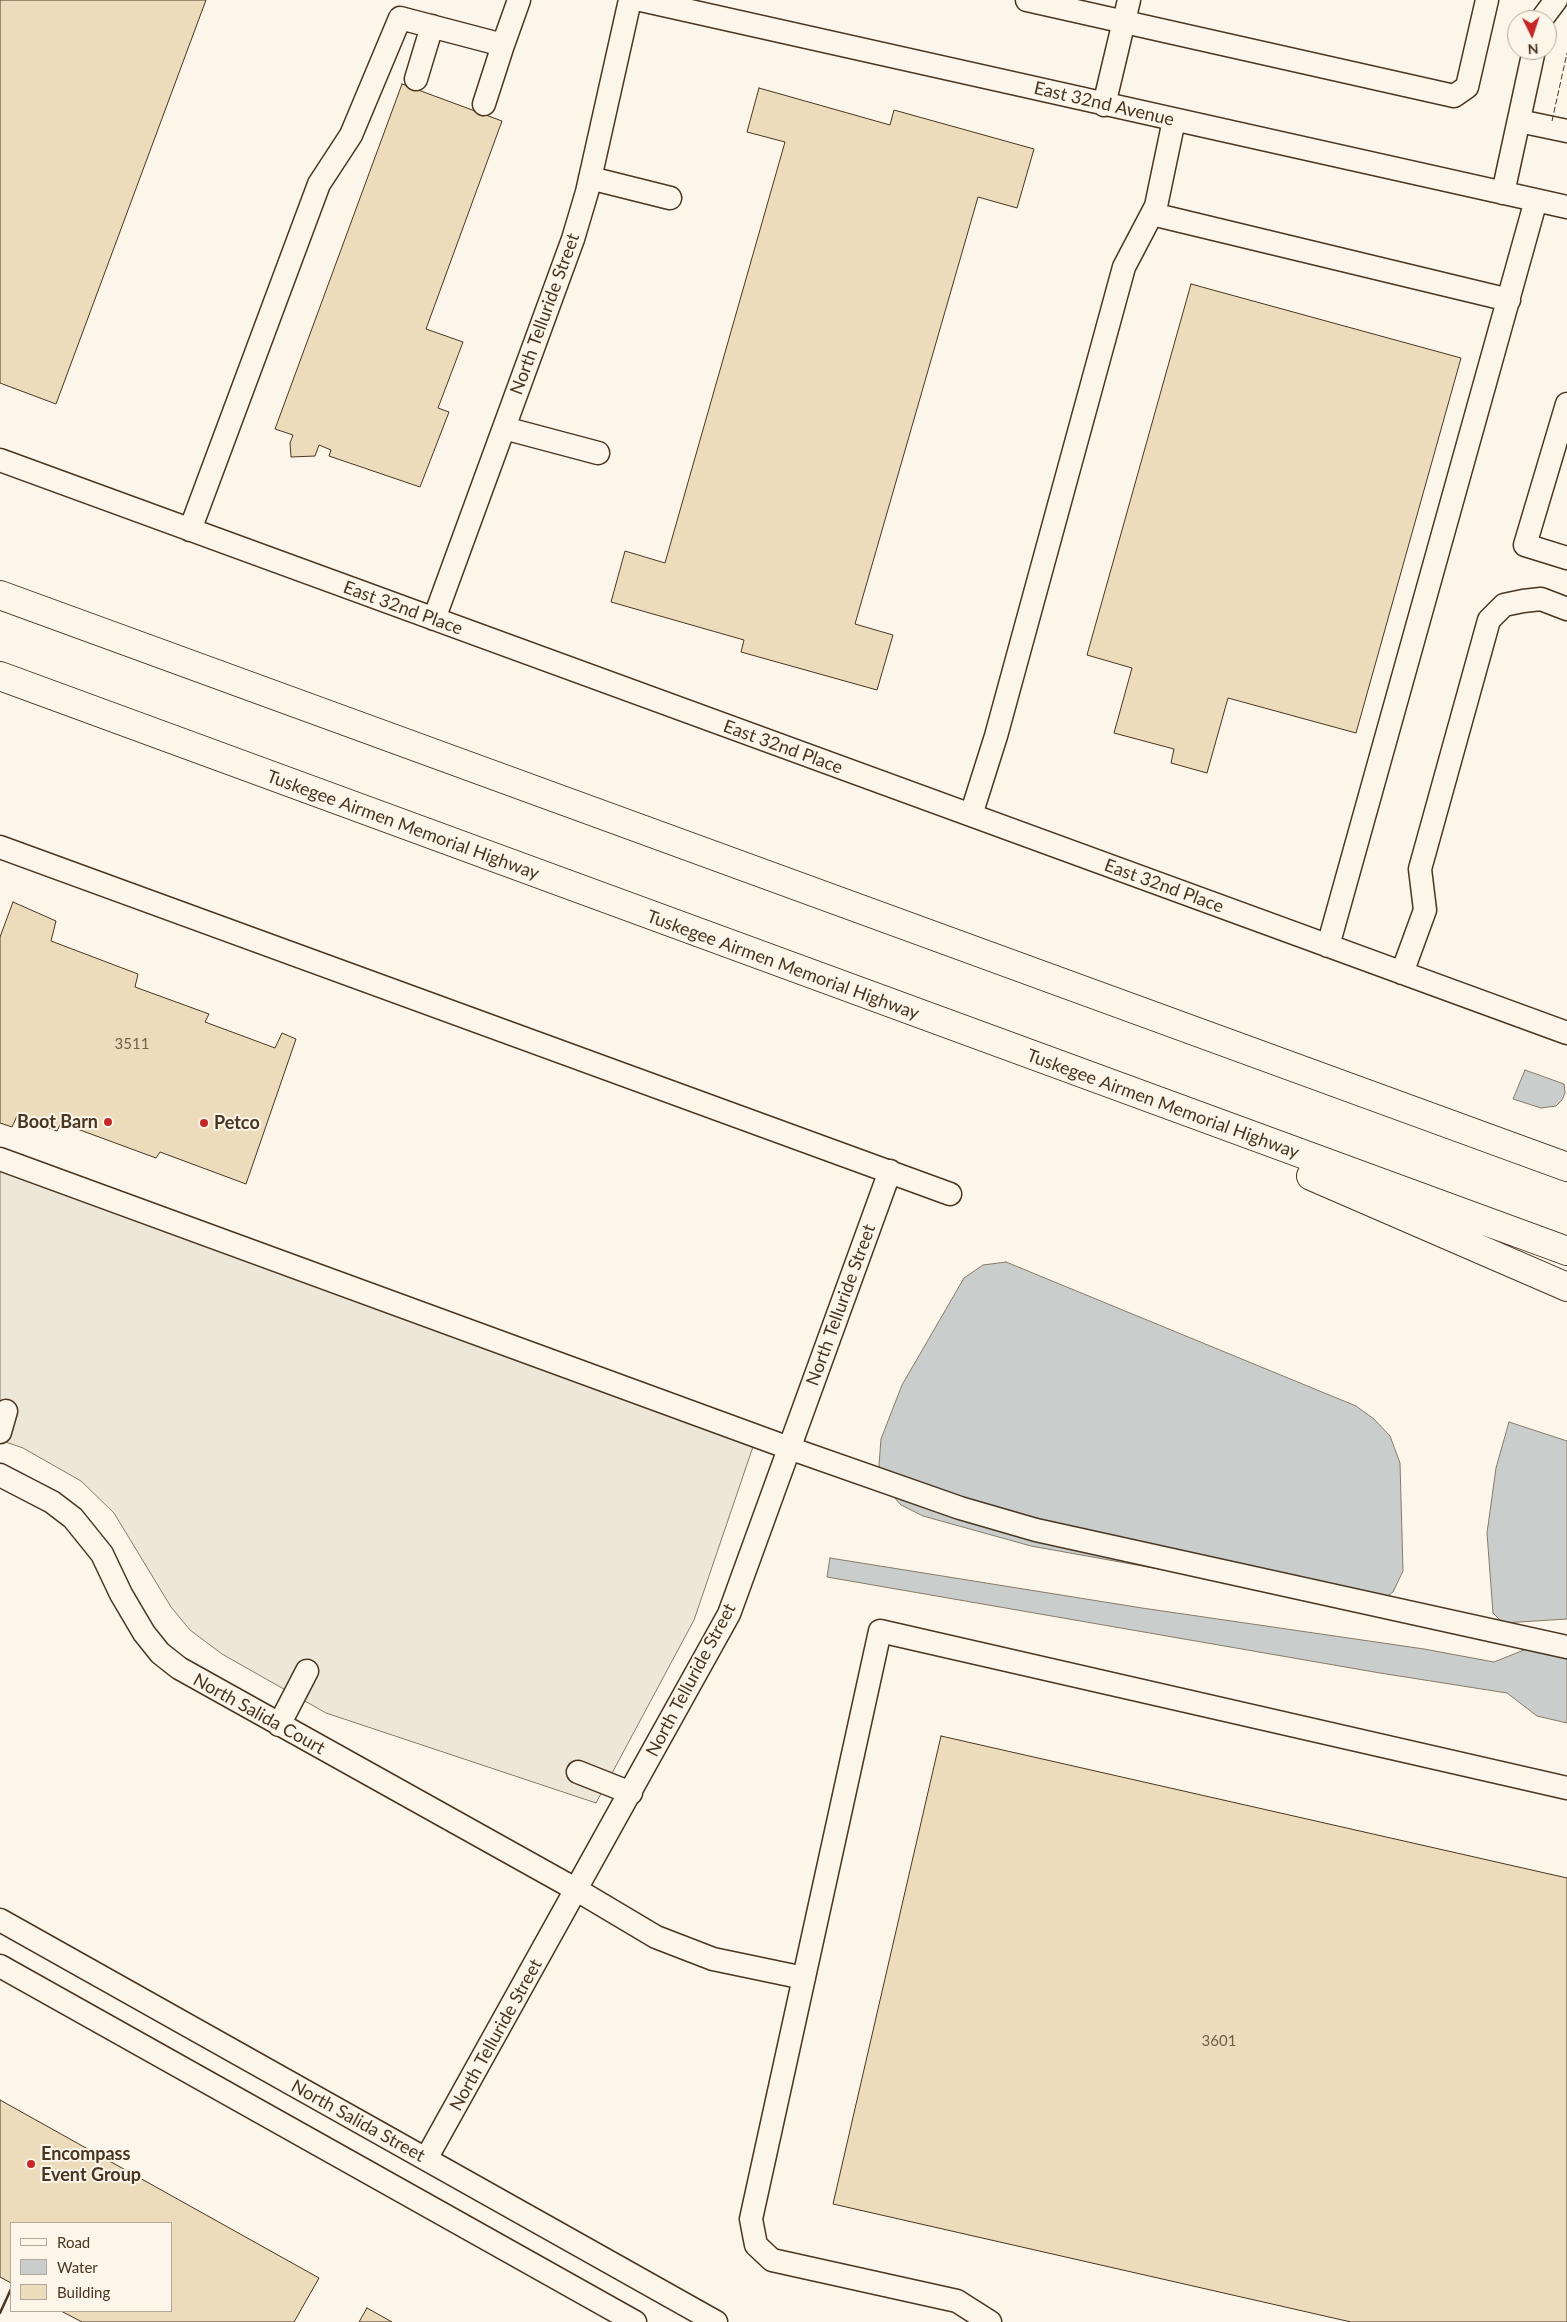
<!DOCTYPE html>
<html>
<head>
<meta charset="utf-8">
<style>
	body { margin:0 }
	#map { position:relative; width:1567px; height:2322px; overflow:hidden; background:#fbf6e9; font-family:Lato,sans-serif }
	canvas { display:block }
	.legend { position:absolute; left:10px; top:2222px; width:162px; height:90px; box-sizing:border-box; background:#fbf6e9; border:1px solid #b4a999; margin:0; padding:6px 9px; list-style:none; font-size:15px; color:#4a3520 }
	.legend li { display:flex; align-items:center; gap:10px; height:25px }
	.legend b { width:25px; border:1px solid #b4a999 }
	.north { position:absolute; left:1507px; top:10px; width:50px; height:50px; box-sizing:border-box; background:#fbf6e9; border:1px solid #b4a999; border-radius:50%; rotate:176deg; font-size:14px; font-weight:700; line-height:20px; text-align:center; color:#4a3520 }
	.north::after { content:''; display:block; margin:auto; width:18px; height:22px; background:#c62828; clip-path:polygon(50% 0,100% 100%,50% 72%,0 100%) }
</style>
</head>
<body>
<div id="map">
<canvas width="1567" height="2322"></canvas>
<ul class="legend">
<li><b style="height:6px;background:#fbf6e9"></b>Road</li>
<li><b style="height:14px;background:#c9cecd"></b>Water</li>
<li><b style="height:14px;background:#ecdcbc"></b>Building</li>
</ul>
<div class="north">N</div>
</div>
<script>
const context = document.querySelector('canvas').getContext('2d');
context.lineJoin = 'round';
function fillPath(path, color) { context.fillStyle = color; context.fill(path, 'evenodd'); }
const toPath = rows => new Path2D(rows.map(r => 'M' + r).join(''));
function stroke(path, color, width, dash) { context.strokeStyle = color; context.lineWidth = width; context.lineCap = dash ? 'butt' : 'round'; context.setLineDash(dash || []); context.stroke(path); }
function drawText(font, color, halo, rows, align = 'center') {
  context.font = font + ' Lato,sans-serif'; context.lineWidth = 4; context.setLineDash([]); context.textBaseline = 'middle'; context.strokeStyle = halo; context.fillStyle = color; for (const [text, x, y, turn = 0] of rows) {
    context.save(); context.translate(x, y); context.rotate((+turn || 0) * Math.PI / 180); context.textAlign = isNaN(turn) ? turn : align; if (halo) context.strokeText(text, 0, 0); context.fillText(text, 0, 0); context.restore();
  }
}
const parking = toPath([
	[0,1151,758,1432,694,1620,596,1803,326,1713,222,1654,190,1630,171,1607,114,1513,81,1481,23,1448,0,1440,0,1151]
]);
const water = toPath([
	[1525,1070,1564,1084,1565,1093,1562,1100,1556,1106,1541,1108,1513,1099,1525,1070],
	[1006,1262,1356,1406,1374,1419,1390,1436,1400,1463,1403,1571,1393,1592,1379,1602,1354,1604,1031,1546,923,1516,901,1505,884,1486,879,1465,881,1439,902,1385,964,1278,983,1265,1006,1262],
	[1509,1422,1567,1441,1567,1619,1503,1623,1493,1613,1487,1533,1496,1468,1509,1422],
	[830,1558,1142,1608,1424,1649,1494,1662,1529,1648,1567,1645,1567,1723,1537,1716,1507,1693,1380,1673,827,1577,830,1558]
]);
const building = toPath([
	[0,0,206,0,56,404,0,383,0,0],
	[402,84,502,121,426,329,463,342,438,408,449,412,420,487,329,456,331,450,319,445,315,456,291,457,290,443,293,435,275,429,402,84],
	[759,88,890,125,894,110,1034,149,1017,208,978,197,855,624,893,635,877,690,741,652,744,640,611,602,625,551,665,563,785,142,747,132,759,88],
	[1191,284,1461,358,1356,733,1228,698,1207,773,1171,763,1174,749,1114,733,1132,668,1087,655,1191,284],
	[13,902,56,921,51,941,138,974,135,987,209,1014,205,1022,275,1048,282,1033,296,1039,246,1184,160,1152,156,1158,61,1123,57,1131,17,1116,12,1127,0,1123,0,937,13,902],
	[941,1736,1567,1878,1567,2322,1351,2322,833,2204,941,1736],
	[0,2100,319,2278,294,2322,82,2322,61,2311,171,2311,171,2223,11,2223,11,2283,0,2277,0,2100],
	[367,2308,392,2322,359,2322,367,2308]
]);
const minor = toPath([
	[641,0,1567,207],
	[1027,0,1454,96,1467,87,1487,0],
	[1541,20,1556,0],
	[416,79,432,26],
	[484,104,503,45],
	[1104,105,1129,0],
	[1519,121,1567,131],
	[590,178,670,198],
	[1503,193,1534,50],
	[1152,214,1509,300],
	[1567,404,1525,545,1567,558],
	[504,428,598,453],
	[0,460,1567,1033],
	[190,530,319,184,351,135,400,18,503,45,519,0],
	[434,619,573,239,587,192,630,0],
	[971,815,996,736,1124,267,1156,206,1174,120],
	[0,847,950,1194],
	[1328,946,1536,200],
	[1402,973,1425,910,1420,869,1489,620,1504,605,1523,601,1541,599,1567,609],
	[0,1159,789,1448,960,1508,1036,1530,1567,1647],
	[0,1432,6,1411],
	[0,1475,52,1502,73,1518,102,1554,121,1594,144,1633,160,1653,179,1668,577,1890,656,1937,713,1959,804,1978],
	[279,1725,307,1671],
	[578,1772,631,1793],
	[0,1920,716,2322],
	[0,1966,635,2322],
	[426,2159,729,1614,890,1171],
	[990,2322,957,2301,772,2260,756,2245,751,2219,880,1631,1567,1788]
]);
const highway = toPath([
	[0,595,1567,1167],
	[0,676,1567,1251],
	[1311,1176,1567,1287]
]);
const fence = toPath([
	[1552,121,1567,53]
]);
const wall = toPath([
	[0,2313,11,2289]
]);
const markers = [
	[108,1122,5,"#c62828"],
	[204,1123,5,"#c62828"],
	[31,2164,5,"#c62828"]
];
const numberNames = [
	["3511",132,1044],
	["3601",1219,2041]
];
const streetNames = [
	["East 32nd Avenue",1104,104,13],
	["North Telluride Street",545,314,-70],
	["East 32nd Place",403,608,20],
	["East 32nd Place",783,747,20],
	["Tuskegee Airmen Memorial Highway",403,825,20],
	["East 32nd Place",1164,886,20],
	["Tuskegee Airmen Memorial Highway",783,965,20],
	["Tuskegee Airmen Memorial Highway",1163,1104,20],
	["North Telluride Street",841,1305,-70],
	["North Telluride Street",691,1680,-62],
	["North Salida Court",259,1714,29],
	["North Telluride Street",496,2035,-61],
	["North Salida Street",358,2121,29]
];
const poiNames = [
	["Boot Barn",98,1122,"right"],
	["Petco",214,1123],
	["Encompass",41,2154],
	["Event Group",41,2175]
];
fillPath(parking, '#ede7d9');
stroke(parking, '#887966', 1);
fillPath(water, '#c9cecd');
stroke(water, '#887966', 1);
fillPath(building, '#ecdcbc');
stroke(building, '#4a3520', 1);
stroke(minor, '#4a3520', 25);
stroke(highway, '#4a3520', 30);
stroke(minor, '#fbf6e9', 22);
stroke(highway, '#fbf6e9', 28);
stroke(fence, '#4a3520', 1, [6, 2.5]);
stroke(wall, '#4a3520', 2.5);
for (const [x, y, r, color] of markers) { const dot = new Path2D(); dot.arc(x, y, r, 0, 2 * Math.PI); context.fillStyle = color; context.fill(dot); stroke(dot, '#fbf6e9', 2); }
drawText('15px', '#725f47', null, numberNames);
drawText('18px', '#4a3520', '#fbf6e9', streetNames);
drawText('bold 18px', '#4a3520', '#fbf6e9', poiNames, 'left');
</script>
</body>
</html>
